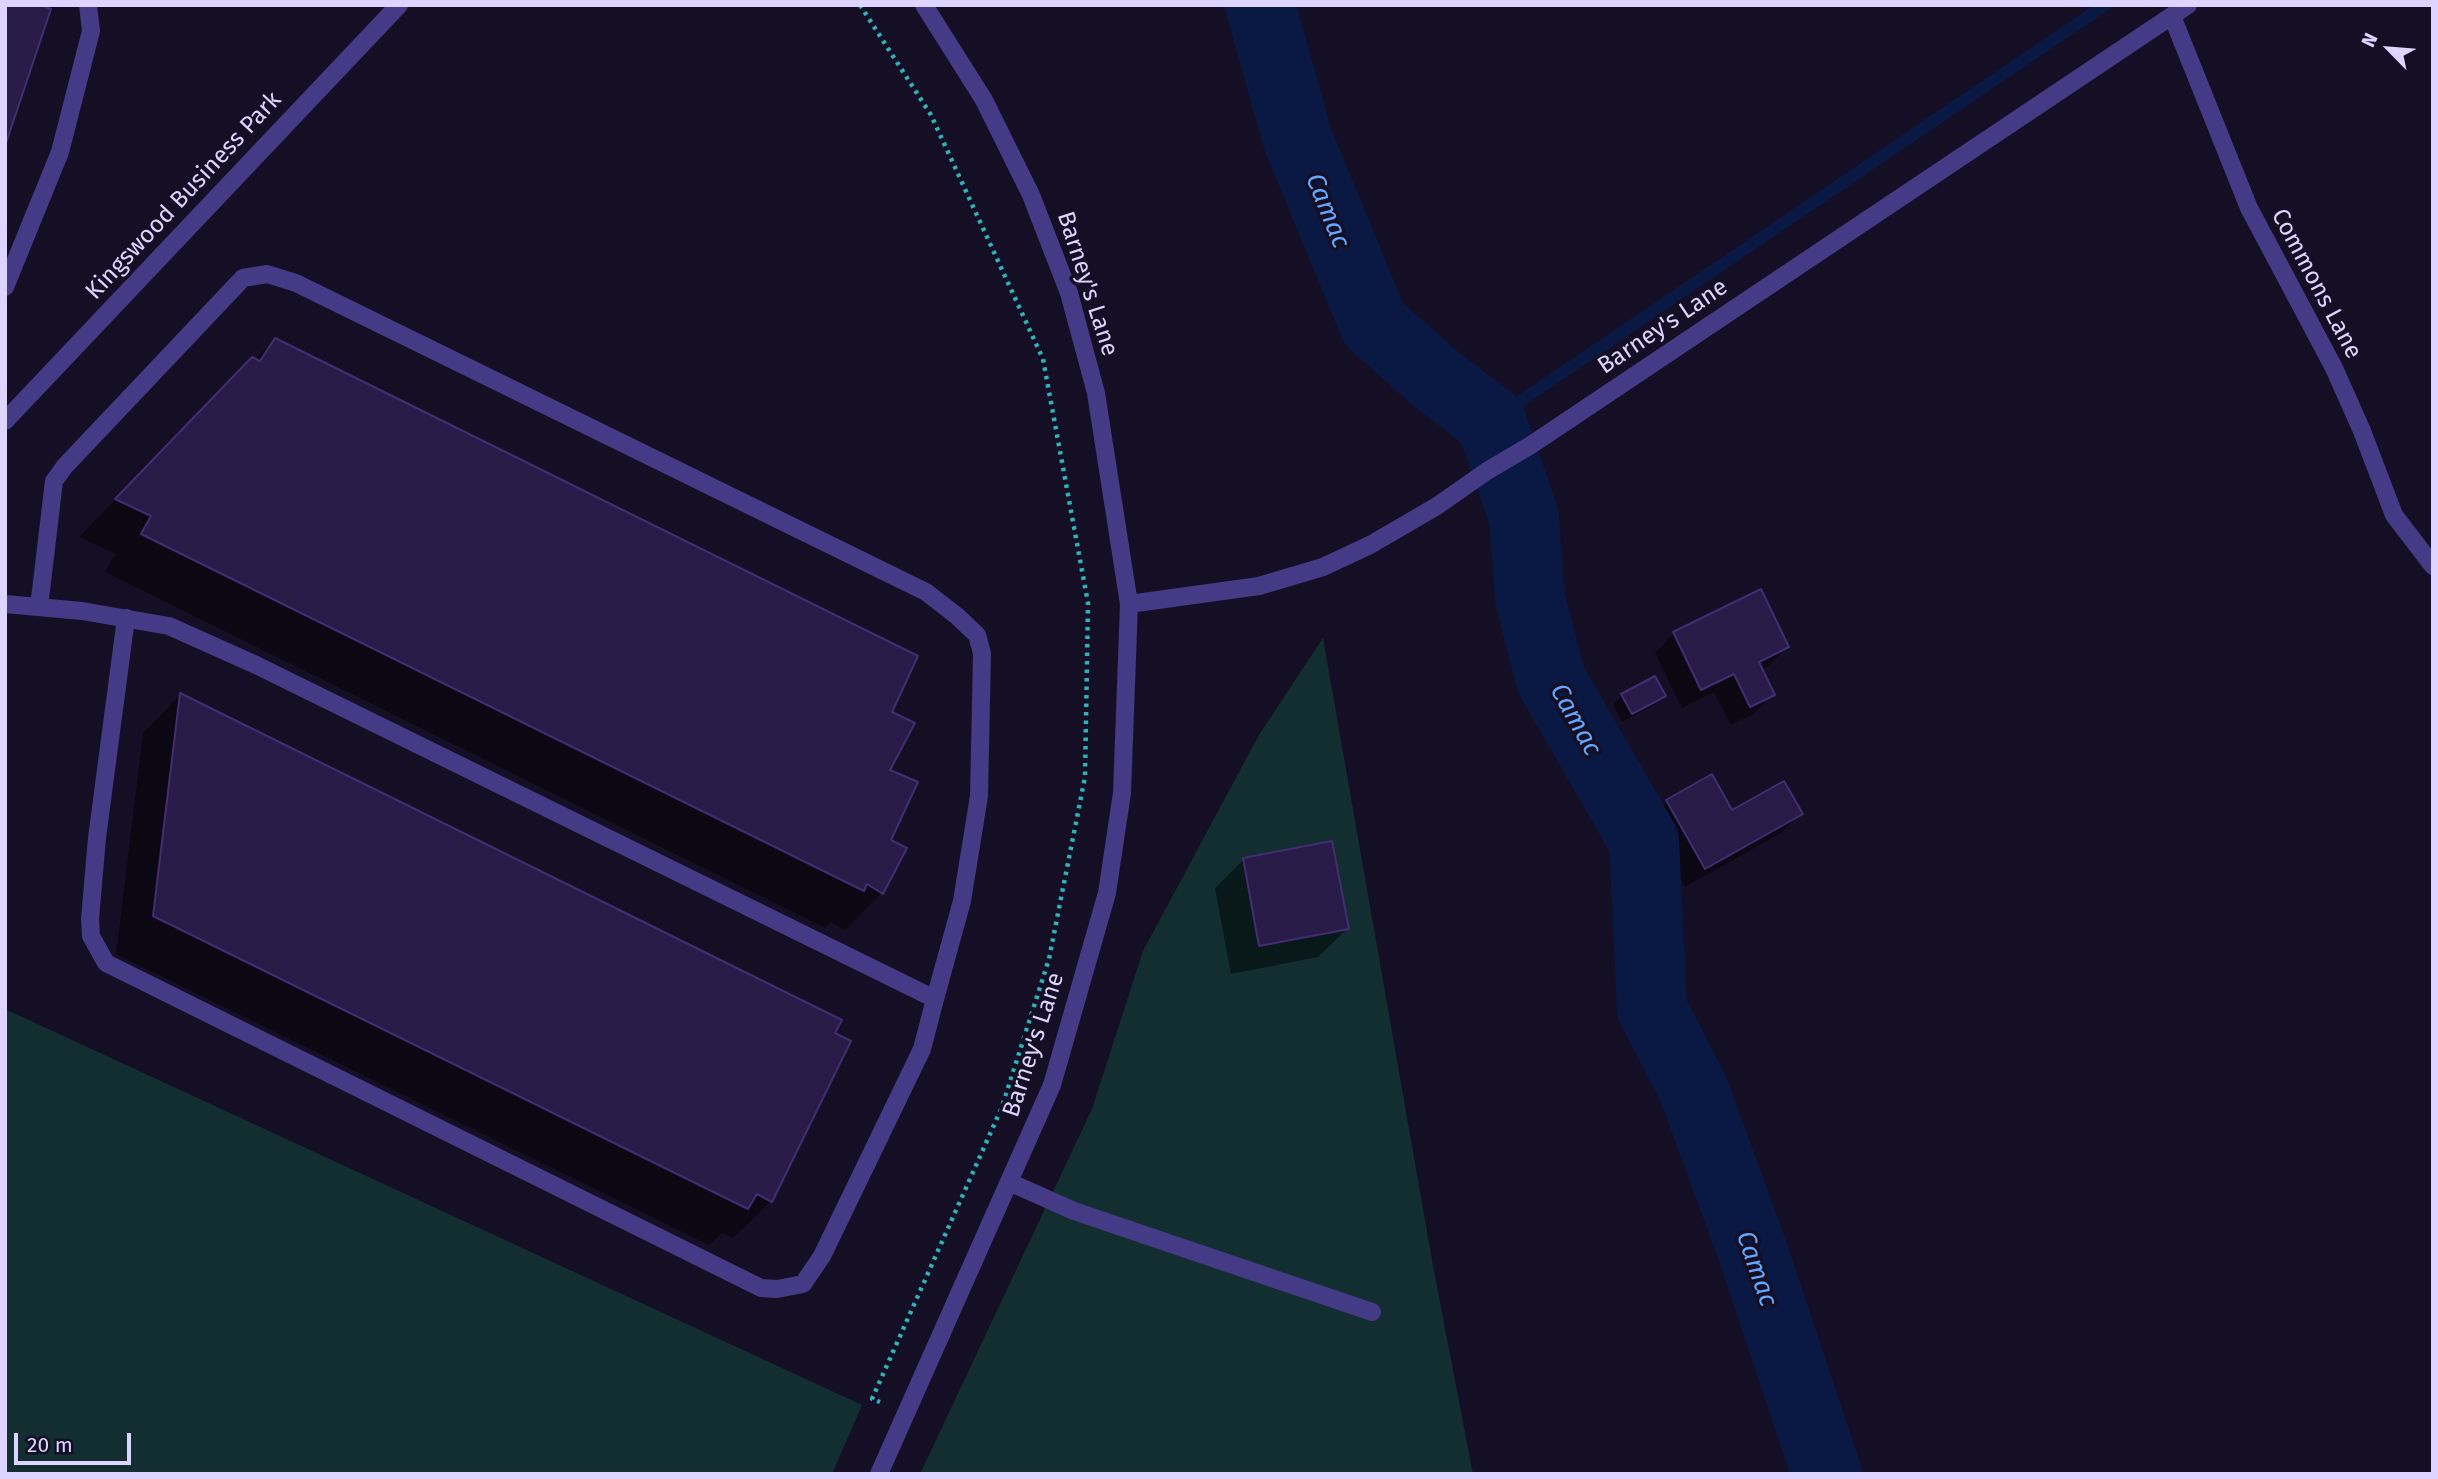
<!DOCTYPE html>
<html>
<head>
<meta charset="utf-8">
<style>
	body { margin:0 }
	#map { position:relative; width:2438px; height:1479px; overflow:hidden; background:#150f26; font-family:"Fira Sans",sans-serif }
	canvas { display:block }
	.frame { position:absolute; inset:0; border:7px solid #ddd4ff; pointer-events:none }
	.north { position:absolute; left:2354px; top:14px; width:70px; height:70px; -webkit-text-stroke:5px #150f26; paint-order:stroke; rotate:295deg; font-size:19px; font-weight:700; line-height:28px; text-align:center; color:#ddd4ff }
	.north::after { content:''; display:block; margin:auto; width:24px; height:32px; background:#ddd4ff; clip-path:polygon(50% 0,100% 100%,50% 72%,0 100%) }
	.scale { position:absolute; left:14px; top:1433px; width:117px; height:32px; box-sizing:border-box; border:4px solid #ddd4ff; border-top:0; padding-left:9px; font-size:21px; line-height:24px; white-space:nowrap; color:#ddd4ff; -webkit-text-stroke:5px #150f26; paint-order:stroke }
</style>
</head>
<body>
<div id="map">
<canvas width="2438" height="1479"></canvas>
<div class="frame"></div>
<div class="north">N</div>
<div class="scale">20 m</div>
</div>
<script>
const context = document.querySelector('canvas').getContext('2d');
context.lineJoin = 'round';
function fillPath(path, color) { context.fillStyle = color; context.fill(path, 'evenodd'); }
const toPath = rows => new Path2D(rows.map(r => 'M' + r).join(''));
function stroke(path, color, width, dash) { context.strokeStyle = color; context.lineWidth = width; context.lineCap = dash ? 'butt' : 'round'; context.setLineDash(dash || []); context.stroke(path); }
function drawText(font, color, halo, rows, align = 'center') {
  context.font = font + ' "Fira Sans",sans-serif'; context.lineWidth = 7; context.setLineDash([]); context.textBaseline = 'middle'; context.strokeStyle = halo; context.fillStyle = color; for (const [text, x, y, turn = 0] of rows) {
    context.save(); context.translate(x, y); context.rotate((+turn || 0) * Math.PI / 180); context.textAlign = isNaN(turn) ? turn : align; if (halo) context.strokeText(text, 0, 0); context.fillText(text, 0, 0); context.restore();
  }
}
const green = toPath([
	[1323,638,1433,1266,1473,1474,920,1474,1092,1109,1143,951,1259,735],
	[5,1009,862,1405,832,1474,5,1474]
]);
const shadow = toPath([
	[275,340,889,713,889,841,882,892,845,930,831,922,825,928,105,572,115,554,79,537,215,397],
	[1674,633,1787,647,1768,666,1761,670,1773,695,1753,714,1731,725,1714,692,1682,708,1655,653],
	[180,695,771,1201,733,1238,722,1233,709,1245,116,954,143,733],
	[1622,695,1664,696,1654,705,1622,722,1613,705],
	[1668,802,1731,812,1801,814,1781,833,1685,887,1648,821],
	[1244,859,1347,929,1318,957,1231,974,1215,888]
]);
const stream = toPath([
	[1491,421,2105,5]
]);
const river = toPath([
	[1260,5,1298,140,1374,324,1437,380,1491,421,1524,517,1530,598,1551,680,1644,841,1652,1009,1693,1088,1753,1252,1827,1474]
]);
const building = toPath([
	[5,5,40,5,51,9,5,146,5,5],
	[275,338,918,656,892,712,915,723,890,770,918,782,891,840,907,848,883,894,867,884,864,891,141,534,151,516,115,499,252,357,260,361,275,338],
	[1761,589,1789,647,1759,662,1775,695,1750,707,1734,674,1701,690,1673,632,1761,589],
	[1655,676,1666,696,1632,714,1621,694,1655,676],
	[180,693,842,1020,835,1033,851,1041,772,1202,757,1194,748,1209,153,916,180,693],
	[1712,774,1732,810,1784,781,1803,814,1705,869,1666,800,1712,774],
	[1332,841,1349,929,1259,946,1243,858,1332,841]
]);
const path = toPath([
	[860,5,931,115,1043,359,1088,603,1085,777,1049,959,1002,1107,872,1399,880,1402]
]);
const minor = toPath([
	[2172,16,2249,208,2334,368,2362,431,2394,515,2433,566],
	[5,287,60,152,91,31,88,5],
	[5,421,399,5],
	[5,604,82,611,169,626,256,665,935,999,962,901,979,796,982,653,977,635,957,616,926,592,296,283,267,274,243,278,65,466,54,481,39,607],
	[1129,604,1259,586,1323,567,1370,545,1437,506,1487,471,1531,445,2188,5],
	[126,618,97,838,90,919,91,936,106,963,761,1288,777,1289,803,1284,822,1256,922,1049,935,999],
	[1009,1182,1074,1211,1372,1312],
	[879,1474,1052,1085,1107,893,1122,793,1129,604,1096,393,1069,293,1031,195,984,100,924,5]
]);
const streetNames = [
	["Kingswood Business Park",184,196,-47],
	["Barney's Lane",1087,284,72],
	["Commons Lane",2316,284,62],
	["Barney's Lane",1663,327,-34],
	["Barney's Lane",1034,1045,-72]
];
const waterNames = [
	["Camac",1327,211,68],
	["Camac",1575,720,61],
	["Camac",1756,1269,71]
];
fillPath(green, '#122e30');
fillPath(shadow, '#0007');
stroke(stream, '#0a1944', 12);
stroke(river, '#0a1944', 70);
fillPath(building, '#281b47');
stroke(building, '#422d73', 2);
stroke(path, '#2fb2b8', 4.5, [3.5, 5]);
stroke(minor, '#443a85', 18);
drawText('24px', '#ddd4ff', '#150f26', streetNames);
drawText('italic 26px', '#63a7ff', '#150f26', waterNames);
</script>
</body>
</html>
